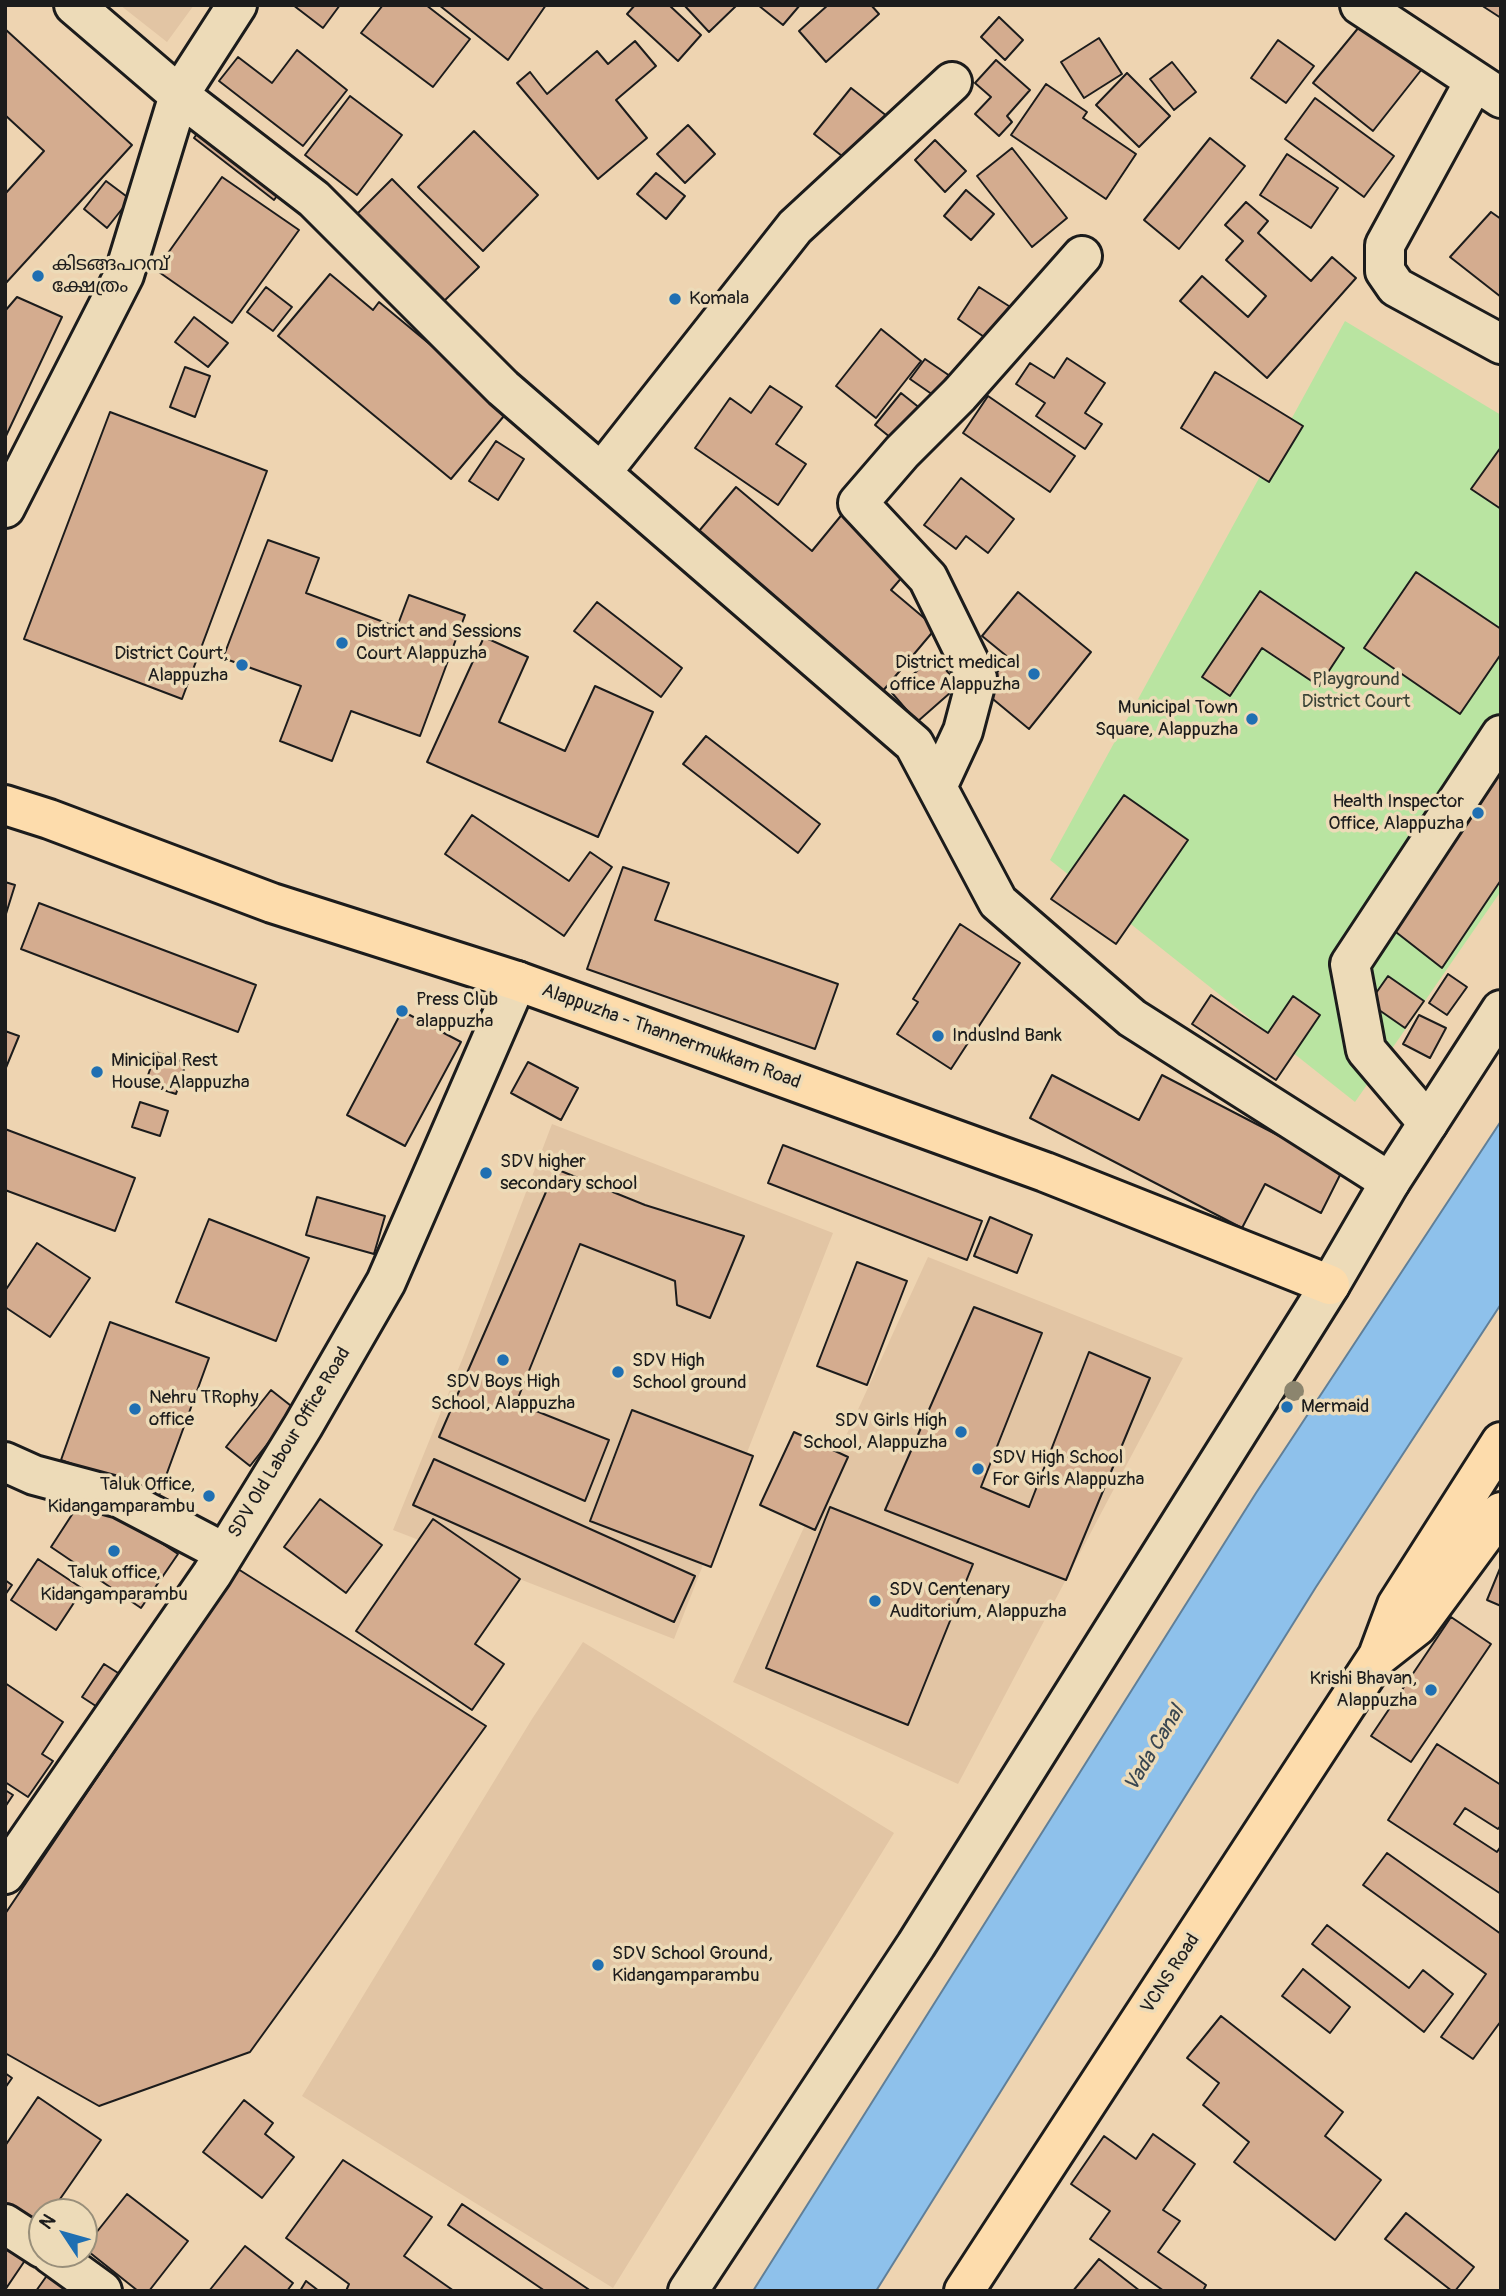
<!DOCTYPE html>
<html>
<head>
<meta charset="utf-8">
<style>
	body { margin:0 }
	#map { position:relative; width:1506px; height:2296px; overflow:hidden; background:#eed4b1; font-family:Pangolin,sans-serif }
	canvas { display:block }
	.frame { position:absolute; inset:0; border:7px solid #1c1c1c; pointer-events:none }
	.north { position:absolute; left:28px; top:2198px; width:70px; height:70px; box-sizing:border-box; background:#eddbb8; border:2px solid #998f7a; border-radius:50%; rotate:306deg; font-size:19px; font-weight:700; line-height:28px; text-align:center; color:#1c1c1c }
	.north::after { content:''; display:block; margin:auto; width:24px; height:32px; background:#1f6fb2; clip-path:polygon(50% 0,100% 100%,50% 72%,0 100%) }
</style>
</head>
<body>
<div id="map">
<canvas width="1506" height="2296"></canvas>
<div class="frame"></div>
<div class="north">N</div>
</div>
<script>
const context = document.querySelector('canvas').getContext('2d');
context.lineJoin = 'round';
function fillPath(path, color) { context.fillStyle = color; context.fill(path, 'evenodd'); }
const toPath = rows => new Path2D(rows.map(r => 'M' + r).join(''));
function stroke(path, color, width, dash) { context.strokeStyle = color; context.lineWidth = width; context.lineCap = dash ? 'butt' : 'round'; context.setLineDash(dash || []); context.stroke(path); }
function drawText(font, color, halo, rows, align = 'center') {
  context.font = font + ' Pangolin,"Noto Sans Malayalam",sans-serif'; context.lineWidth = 7; context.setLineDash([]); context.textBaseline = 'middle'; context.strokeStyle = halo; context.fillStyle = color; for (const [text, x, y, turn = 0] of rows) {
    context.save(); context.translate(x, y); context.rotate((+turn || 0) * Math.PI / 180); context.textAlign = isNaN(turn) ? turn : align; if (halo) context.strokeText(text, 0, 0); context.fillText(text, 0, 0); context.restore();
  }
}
const built = toPath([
	[120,5,194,5,167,42],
	[552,1124,833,1233,674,1639,393,1530,464,1355],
	[928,1257,1183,1358,958,1784,733,1682],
	[583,1642,894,1833,613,2288,302,2096,532,1719]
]);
const green = toPath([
	[1345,321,1501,415,1501,891,1355,1102,1050,860]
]);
const water = toPath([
	[1501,1121,1501,1304,1316,1587,876,2291,753,2291,1256,1493,1501,1121]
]);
const building = toPath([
	[293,5,340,5,323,28,293,5],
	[383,5,426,5,470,39,433,87,361,33,383,5],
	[439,5,546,5,508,60,439,5],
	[635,5,669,5,701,35,678,61,627,14,635,5],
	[684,5,737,5,709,32,684,5],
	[758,5,800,5,783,25,758,5],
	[828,5,871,5,879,14,826,62,799,31,828,5],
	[1481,5,1501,5,1501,18,1481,5],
	[999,17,1023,40,1005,60,981,37,999,17],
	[1364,21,1422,69,1373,131,1313,83,1364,21],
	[5,29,132,145,5,284,5,194,44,151,5,115,5,29],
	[1099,38,1122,74,1084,98,1061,62,1099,38],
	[1278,40,1314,66,1286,103,1251,78,1278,40],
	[635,41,656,66,616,100,647,138,598,179,517,83,530,72,547,94,597,51,608,64,635,41],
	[297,50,347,90,303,146,219,81,238,57,272,83,297,50],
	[996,60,1030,90,1007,116,1012,122,999,136,975,114,991,97,975,83,996,60],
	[1172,62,1196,92,1174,110,1150,79,1172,62],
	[1127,73,1170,116,1139,147,1096,105,1127,73],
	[1046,84,1087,112,1083,118,1136,154,1106,199,1011,135,1046,84],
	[851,88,892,120,856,167,814,134,851,88],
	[350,96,402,135,357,195,305,155,350,96],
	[1315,98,1394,156,1364,197,1285,139,1315,98],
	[204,124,285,185,274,200,194,138,204,124],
	[688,125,715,154,685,183,657,154,688,125],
	[474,131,538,195,483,251,418,187,474,131],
	[1210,138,1245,166,1179,249,1144,220,1210,138],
	[935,140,966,171,945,192,915,160,935,140],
	[1012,148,1067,218,1032,247,977,176,1012,148],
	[1287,154,1338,188,1311,228,1260,195,1287,154],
	[656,173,685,196,666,219,637,194,656,173],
	[222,177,299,230,232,323,156,270,222,177],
	[392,179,479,267,442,303,356,215,392,179],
	[106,181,130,199,107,228,84,209,106,181],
	[966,190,994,214,971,240,944,216,966,190],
	[1246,202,1268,221,1258,233,1311,281,1332,257,1356,278,1267,378,1180,301,1202,276,1248,317,1266,296,1226,260,1243,241,1225,225,1246,202],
	[1491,212,1501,219,1501,297,1450,257,1491,212],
	[330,274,373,310,379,302,509,410,451,479,278,336,330,274],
	[266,287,292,307,273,331,247,312,266,287],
	[979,287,1012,308,990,341,958,319,979,287],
	[17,297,62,317,5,438,5,311,17,297],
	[194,317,228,343,208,367,175,342,194,317],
	[881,329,921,361,876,418,836,386,881,329],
	[1067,358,1105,383,1085,413,1102,424,1085,449,1036,416,1045,403,1016,384,1030,363,1054,378,1067,358],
	[925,359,950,376,936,397,910,379,925,359],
	[185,367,210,376,195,417,170,407,185,367],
	[1215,372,1303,426,1269,482,1181,428,1215,372],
	[770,386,802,407,776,444,806,464,778,505,695,448,730,398,751,413,770,386],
	[901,393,926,413,901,446,875,425,901,393],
	[988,396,1075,456,1050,492,963,433,988,396],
	[110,412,267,471,182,699,24,639,110,412],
	[496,441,524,459,498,500,469,481,496,441],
	[1501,447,1501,509,1471,489,1501,447],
	[961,478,1014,519,988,553,966,536,956,549,924,525,961,478],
	[736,487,812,551,844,512,910,568,891,590,936,628,882,692,694,537,736,487],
	[268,540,319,558,306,593,397,627,409,595,465,615,420,736,351,711,332,761,280,741,301,686,223,658,268,540],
	[1416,572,1501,629,1501,654,1460,714,1364,648,1416,572],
	[1260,591,1344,648,1319,686,1262,648,1230,696,1202,677,1260,591],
	[1018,592,1091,652,1029,729,982,690,1009,658,982,636,1018,592],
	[597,602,682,668,661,697,574,631,597,602],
	[484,637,528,657,499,722,565,751,595,686,653,712,598,837,427,762,484,637],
	[934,656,959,685,917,722,892,693,934,656],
	[706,736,820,824,798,853,683,764,706,736],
	[1501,745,1501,880,1442,968,1383,922,1501,745],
	[1124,795,1188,840,1116,944,1051,899,1124,795],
	[472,815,569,881,590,852,612,867,564,936,445,854,472,815],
	[623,867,669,883,655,920,838,984,815,1049,587,969,623,867],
	[5,882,15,885,5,917,5,882],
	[39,903,256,985,238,1032,21,949,39,903],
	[960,924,1020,963,951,1069,897,1034,918,1002,913,999,960,924],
	[1448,974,1467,987,1447,1015,1429,1003,1448,974],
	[1388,976,1424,1001,1405,1028,1369,1003,1388,976],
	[1211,995,1268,1033,1293,996,1320,1015,1276,1080,1192,1024,1211,995],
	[402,1011,461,1042,405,1146,347,1115,402,1011],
	[1419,1015,1446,1028,1430,1058,1403,1044,1419,1015],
	[5,1031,19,1036,5,1070,5,1031],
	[156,1052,186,1063,176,1094,145,1084,156,1052],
	[528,1062,578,1088,561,1120,511,1093,528,1062],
	[1052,1075,1139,1120,1162,1075,1343,1169,1321,1213,1265,1184,1242,1228,1030,1118,1052,1075],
	[140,1102,168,1111,160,1136,132,1127,140,1102],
	[5,1129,135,1178,115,1231,5,1190,5,1129],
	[783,1145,982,1221,967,1260,768,1183,783,1145],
	[556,1169,645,1205,744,1236,710,1318,677,1305,675,1281,580,1244,516,1403,609,1440,585,1501,439,1437,556,1169],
	[317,1197,385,1216,374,1254,306,1235,317,1197],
	[990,1217,1032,1235,1017,1273,974,1256,990,1217],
	[209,1219,309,1258,276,1341,176,1302,209,1219],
	[37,1243,90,1278,50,1337,5,1307,5,1291,37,1243],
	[857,1262,907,1281,867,1385,817,1366,857,1262],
	[974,1307,1042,1333,981,1487,1029,1507,1089,1352,1150,1378,1066,1580,885,1510,974,1307],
	[110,1322,209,1358,159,1495,61,1460,110,1322],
	[271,1390,295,1409,250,1466,226,1447,271,1390],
	[632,1410,753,1456,711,1567,590,1521,632,1410],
	[794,1432,848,1457,815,1530,760,1505,794,1432],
	[434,1459,695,1576,674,1622,413,1505,434,1459],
	[86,1493,178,1554,141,1608,51,1547,86,1493],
	[320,1499,382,1545,346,1593,284,1547,320,1499],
	[830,1507,973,1564,908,1725,766,1668,830,1507],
	[433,1519,520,1579,475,1644,504,1664,472,1710,356,1631,433,1519],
	[38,1559,83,1589,56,1630,11,1600,38,1559],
	[1501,1566,1501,1606,1487,1600,1501,1566],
	[238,1569,486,1726,250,2052,99,2106,5,2053,5,1914,238,1569],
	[5,1580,12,1585,5,1595,5,1580],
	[1451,1617,1491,1644,1411,1762,1371,1736,1451,1617],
	[104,1664,126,1678,105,1712,82,1697,104,1664],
	[5,1683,63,1722,42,1754,53,1761,28,1797,5,1782,5,1683],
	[1437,1744,1501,1785,1501,1825,1498,1829,1465,1808,1454,1824,1497,1852,1501,1846,1501,1894,1388,1820,1437,1744],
	[5,1790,13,1795,5,1807,5,1790],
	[1387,1853,1501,1934,1501,2021,1473,2059,1441,2037,1486,1974,1363,1885,1387,1853],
	[1327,1925,1409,1988,1423,1970,1453,1994,1424,2032,1312,1944,1327,1925],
	[1303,1969,1350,2007,1330,2033,1282,1996,1303,1969],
	[1221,2016,1343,2112,1325,2136,1381,2180,1335,2240,1234,2162,1249,2142,1203,2105,1219,2083,1187,2058,1221,2016],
	[5,2073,12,2078,5,2088,5,2073],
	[38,2097,101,2140,51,2212,42,2212,42,2226,5,2211,5,2146,38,2097],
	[244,2100,273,2123,265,2134,294,2157,262,2198,203,2152,244,2100],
	[1153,2134,1195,2164,1163,2210,1180,2221,1158,2252,1206,2285,1203,2291,1164,2291,1090,2239,1110,2211,1071,2184,1104,2136,1136,2159,1153,2134],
	[343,2160,432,2217,404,2256,454,2291,346,2291,349,2284,286,2238,343,2160],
	[127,2194,188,2241,149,2291,138,2291,84,2248,127,2194],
	[462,2204,591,2291,545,2291,448,2225,462,2204],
	[1406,2213,1474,2267,1455,2291,1452,2291,1385,2239,1406,2213],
	[5,2241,28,2256,5,2290,5,2241],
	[245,2246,293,2283,287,2291,209,2291,245,2246],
	[1099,2259,1140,2291,1073,2291,1099,2259],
	[53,2267,74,2291,36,2291,53,2267],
	[306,2281,319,2291,300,2291,306,2281]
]);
const minor = toPath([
	[74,5,179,95,314,199,503,388,914,744,998,902,1132,1018,1390,1182],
	[1360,5,1501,98],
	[1474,82,1385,245,1385,271,1396,287,1501,344],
	[601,473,795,227,952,82],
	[5,508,124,275,179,95,237,5],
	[937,787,963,731,977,678,928,578,858,503,902,452,959,395,1082,256],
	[1428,1123,1366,1050,1350,964,1501,735],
	[5,1462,34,1475,120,1498,225,1553],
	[5,1874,212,1574,303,1426,386,1282,517,981],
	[5,2224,42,2248],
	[51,2254,102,2291]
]);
const secondary = toPath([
	[688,2291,916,1945,1330,1285,1390,1182,1501,1010]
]);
const primary = toPath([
	[5,805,49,819,272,903,517,981,1045,1172,1330,1285],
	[1380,1655,1417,1626,1501,1512],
	[964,2291,1378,1656,1397,1605,1501,1442]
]);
const trees = [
	[1294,1391]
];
const markers = [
	[38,276,7,"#1f6fb2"],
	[675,299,7,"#1f6fb2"],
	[342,643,7,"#1f6fb2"],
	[242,665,7,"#1f6fb2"],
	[1034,674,7,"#1f6fb2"],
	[1252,719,7,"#1f6fb2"],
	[1478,813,7,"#1f6fb2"],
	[402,1011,7,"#1f6fb2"],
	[938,1036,7,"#1f6fb2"],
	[97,1072,7,"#1f6fb2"],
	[486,1173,7,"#1f6fb2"],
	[503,1360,7,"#1f6fb2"],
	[618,1372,7,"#1f6fb2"],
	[1287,1407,7,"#1f6fb2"],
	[135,1409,7,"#1f6fb2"],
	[961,1432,7,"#1f6fb2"],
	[978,1469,7,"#1f6fb2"],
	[209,1496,7,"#1f6fb2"],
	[114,1551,7,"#1f6fb2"],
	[875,1601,7,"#1f6fb2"],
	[1431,1690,7,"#1f6fb2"],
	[598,1965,7,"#1f6fb2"]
];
const poiNames = [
	["കിടങ്ങപറമ്പ്",52,265],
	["ക്ഷേത്രം",52,287],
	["Komala",689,299],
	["District and Sessions",356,632],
	["Court Alappuzha",356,654],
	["District Court,",228,654,"right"],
	["Alappuzha",228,676,"right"],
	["District medical",1020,663,"right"],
	["office Alappuzha",1020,685,"right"],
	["Municipal Town",1238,708,"right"],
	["Square, Alappuzha",1238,730,"right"],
	["Health Inspector",1464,802,"right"],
	["Office, Alappuzha",1464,824,"right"],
	["Press Club",416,1000],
	["alappuzha",416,1022],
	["Induslnd Bank",952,1036],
	["Minicipal Rest",111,1061],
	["House, Alappuzha",111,1083],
	["SDV higher",500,1162],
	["secondary school",500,1184],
	["SDV High",632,1361],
	["School ground",632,1383],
	["SDV Boys High",503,1382,"center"],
	["School, Alappuzha",503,1404,"center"],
	["Nehru TRophy",149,1398],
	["office",149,1420],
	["Mermaid",1301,1407],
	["SDV Girls High",947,1421,"right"],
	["School, Alappuzha",947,1443,"right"],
	["SDV High School",992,1458],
	["For Girls Alappuzha",992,1480],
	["Taluk Office,",195,1485,"right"],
	["Kidangamparambu",195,1507,"right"],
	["Taluk office,",114,1573,"center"],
	["Kidangamparambu",114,1595,"center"],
	["SDV Centenary",889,1590],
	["Auditorium, Alappuzha",889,1612],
	["Krishi Bhavan,",1417,1679,"right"],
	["Alappuzha",1417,1701,"right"],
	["SDV School Ground,",612,1954],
	["Kidangamparambu",612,1976]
];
const parkNames = [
	["Playground",1356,680],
	["District Court",1356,702]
];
const streetNames = [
	["Alappuzha - Thannermukkam Road",671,1037,20],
	["SDV Old Labour Office Road",290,1443,-59],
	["VCNS Road",1171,1974,-57]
];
const waterNames = [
	["Vada Canal",1155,1749,-59]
];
fillPath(built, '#e2c5a4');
fillPath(green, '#b9e4a1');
fillPath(water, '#8ec1eb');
stroke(water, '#607f98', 2);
fillPath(building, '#d4ac8f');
stroke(building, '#1c1c1c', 2);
stroke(minor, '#1c1c1c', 44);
stroke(secondary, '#1c1c1c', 44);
stroke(primary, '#1c1c1c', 44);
stroke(minor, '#eddbb8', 38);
stroke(secondary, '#eddbb8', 38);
stroke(primary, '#fddcac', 38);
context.fillStyle = '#8c856e';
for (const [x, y] of trees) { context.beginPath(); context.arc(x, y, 10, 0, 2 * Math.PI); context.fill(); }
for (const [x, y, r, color] of markers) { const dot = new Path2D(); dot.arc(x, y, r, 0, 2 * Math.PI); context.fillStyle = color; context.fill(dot); stroke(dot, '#eddbb8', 2.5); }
drawText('19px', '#1c1c1c', '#eddbb8', poiNames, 'left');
drawText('19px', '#3b4437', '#eddbb8', parkNames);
drawText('19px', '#1c1c1c', '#eddbb8', streetNames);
drawText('italic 21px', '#384550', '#eddbb8', waterNames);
</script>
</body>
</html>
